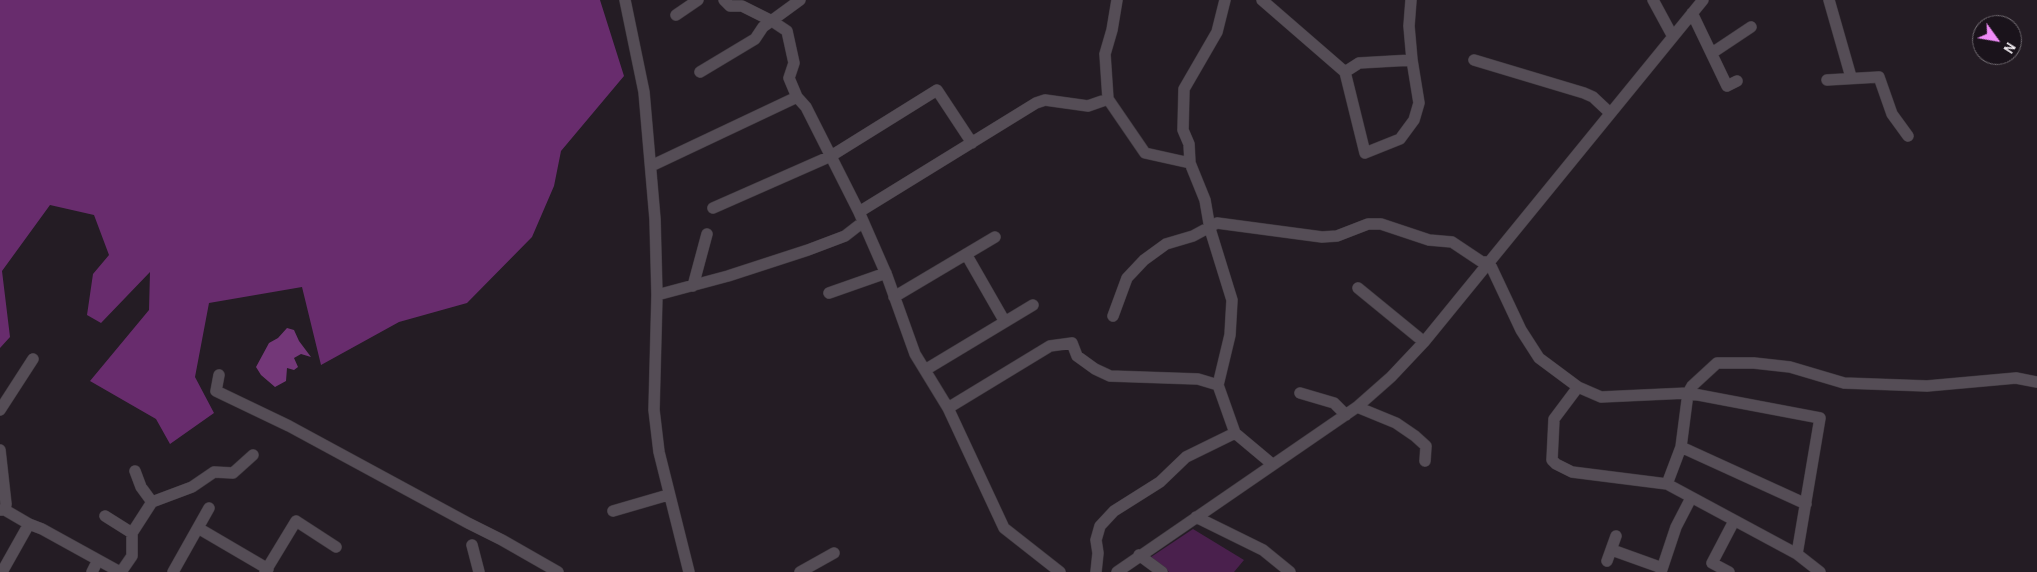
<!DOCTYPE html>
<html>
<head>
<meta charset="utf-8">
<style>
	body { margin:0 }
	#map { position:relative; width:2037px; height:572px; overflow:hidden; background:#241c24; font-family:"Alegreya Sans",sans-serif }
	canvas { display:block }
	.north { position:absolute; left:1972px; top:15px; width:50px; height:50px; box-sizing:border-box; background:#1a131b; border:1px solid #716b71; border-radius:50%; rotate:122deg; font-size:14px; font-weight:700; line-height:20px; text-align:center; color:#f3eef3 }
	.north::after { content:''; display:block; margin:auto; width:18px; height:22px; background:#ef8bf7; clip-path:polygon(50% 0,100% 100%,50% 72%,0 100%) }
</style>
</head>
<body>
<div id="map">
<canvas width="2037" height="572"></canvas>
<div class="north">N</div>
</div>
<script>
const context = document.querySelector('canvas').getContext('2d');
context.lineJoin = 'round';
function fillPath(path, color) { context.fillStyle = color; context.fill(path, 'evenodd'); }
const toPath = rows => new Path2D(rows.map(r => 'M' + r).join(''));
function stroke(path, color, width, dash) { context.strokeStyle = color; context.lineWidth = width; context.lineCap = dash ? 'butt' : 'round'; context.setLineDash(dash || []); context.stroke(path); }
const green = toPath([
	[1193,529,1244,560,1234,572,1169,572,1151,557]
]);
const forest = toPath([
	[0,0,600,0,624,76,561,151,554,186,532,237,467,303,399,322,321,365,302,287,209,303,195,377,214,413,170,444,156,419,90,381,149,310,150,272,101,323,87,315,93,274,109,255,94,215,50,205,2,271,10,337,0,348]
]);
const water = toPath([
	[287,328,294,330,299,341,311,357,301,354,294,358,298,367,294,370,287,368,286,381,275,387,261,375,256,367,269,343,278,338]
]);
const minor = toPath([
	[625,0,644,92,655,219,657,295,654,410,659,452,689,572],
	[724,0,730,6,742,6,772,21,787,31,794,63,789,78,797,97,806,107,859,212,887,276,915,354,948,408,1004,528,1060,572],
	[1225,0,1217,32,1184,89,1183,130,1189,144,1190,163,1205,200,1210,229,1232,300,1230,335,1218,385,1235,433,1272,464],
	[1262,0,1345,72,1365,153,1400,139,1414,120,1419,103,1412,60,1409,26,1411,0],
	[1653,0,1672,35],
	[1829,0,1851,77],
	[1692,13,1727,86,1737,81],
	[676,15,698,0],
	[1712,53,1751,27],
	[1474,60,1584,93,1593,97,1610,113],
	[700,72,755,39,763,27,800,0],
	[1345,72,1359,63,1412,60],
	[1827,80,1879,77,1892,114,1908,136],
	[1108,99,1105,54,1112,30,1117,0],
	[651,166,797,97],
	[713,208,831,156,937,90,972,143],
	[859,212,1036,103,1045,100,1088,106,1108,99,1145,153,1190,163],
	[966,254,1005,322],
	[693,286,707,234],
	[1358,288,1424,342],
	[829,293,886,273],
	[657,295,728,276,808,250,845,236,863,222],
	[894,297,995,237],
	[1113,316,1127,278,1144,260,1166,244,1193,236,1217,223,1322,237,1337,236,1368,224,1381,224,1429,240,1452,242,1482,262,1489,262,1521,330,1539,358,1578,387,1601,397,1688,393,1692,386,1717,363,1754,363,1790,367,1844,383,1927,386,2016,378,2037,382],
	[925,370,1033,305],
	[219,375,216,391,289,426,468,523,502,540,558,572],
	[1578,387,1554,419,1552,460,1556,464,1572,472,1667,484,1797,554,1820,572],
	[1300,393,1334,403,1346,415],
	[1357,407,1396,423,1415,436,1426,446,1425,461],
	[948,408,1050,346,1072,343,1077,356,1095,369,1110,376,1198,379,1218,385],
	[0,410,33,359],
	[1681,447,1806,504],
	[0,450,6,504,5,510],
	[135,471,141,487,152,502],
	[1667,484,1681,447,1688,393,1820,418,1797,554],
	[0,510,5,510,29,524,42,529,120,572],
	[613,511,668,495],
	[105,516,132,533],
	[1196,517,1263,550,1290,572],
	[198,528,268,569],
	[472,545,479,572],
	[1612,550,1662,568],
	[1139,555,1162,572],
	[1607,561,1616,536],
	[2,572,29,524],
	[92,572,98,560],
	[121,572,132,556,132,533,152,502,192,487,214,472,233,473,253,455],
	[173,572,209,508],
	[265,572,296,521,336,547],
	[800,572,834,553],
	[1096,572,1098,553,1096,540,1100,526,1114,511,1160,482,1186,457,1235,433],
	[1117,572,1357,407,1391,377,1424,342,1703,0],
	[1661,572,1676,527,1691,498],
	[1729,572,1712,563,1734,521]
]);
fillPath(green, '#4a204d');
fillPath(forest, '#682c6d');
fillPath(water, '#733778');
stroke(minor, '#403a40', 12);
stroke(minor, '#554d56', 11);
</script>
</body>
</html>
